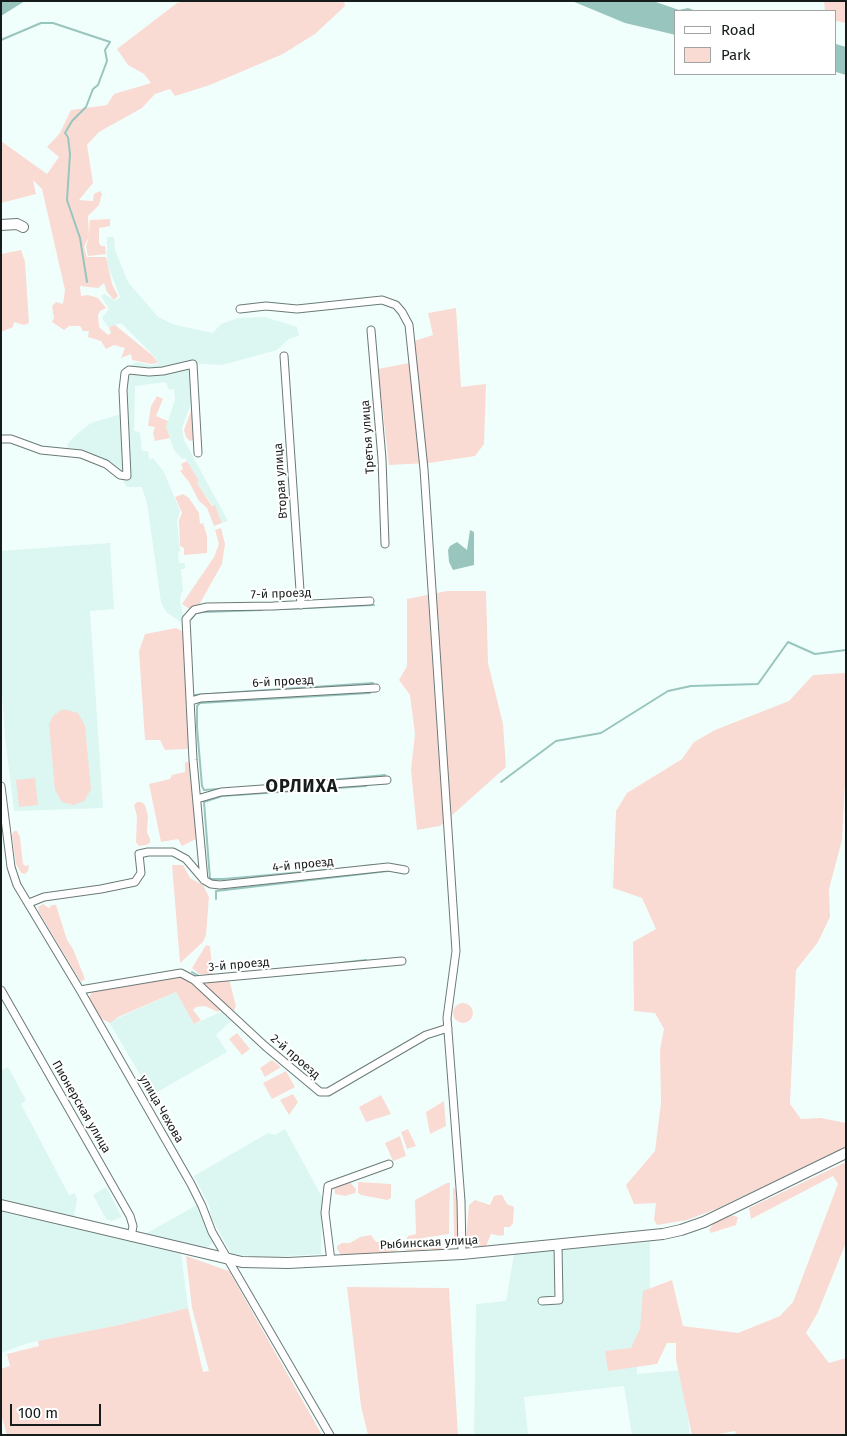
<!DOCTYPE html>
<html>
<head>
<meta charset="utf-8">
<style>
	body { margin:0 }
	#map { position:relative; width:847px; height:1436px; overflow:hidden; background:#f1fffc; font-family:"Fira Sans",sans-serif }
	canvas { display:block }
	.frame { position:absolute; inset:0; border:2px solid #161c1b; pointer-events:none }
	.legend { position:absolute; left:674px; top:10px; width:162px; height:65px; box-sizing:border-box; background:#fff; border:1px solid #a2a4a4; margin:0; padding:6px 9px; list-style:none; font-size:15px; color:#161c1b }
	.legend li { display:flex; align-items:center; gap:10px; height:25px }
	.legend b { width:25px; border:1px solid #a2a4a4 }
	.scale { position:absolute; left:10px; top:1404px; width:91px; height:22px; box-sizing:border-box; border:2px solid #161c1b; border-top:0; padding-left:6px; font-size:15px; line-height:18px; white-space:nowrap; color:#161c1b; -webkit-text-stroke:4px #fff; paint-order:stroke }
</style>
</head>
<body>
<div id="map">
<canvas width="847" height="1436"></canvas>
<div class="frame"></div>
<ul class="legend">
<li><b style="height:6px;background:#fff"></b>Road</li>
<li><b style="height:14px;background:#fadbd3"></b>Park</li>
</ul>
<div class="scale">100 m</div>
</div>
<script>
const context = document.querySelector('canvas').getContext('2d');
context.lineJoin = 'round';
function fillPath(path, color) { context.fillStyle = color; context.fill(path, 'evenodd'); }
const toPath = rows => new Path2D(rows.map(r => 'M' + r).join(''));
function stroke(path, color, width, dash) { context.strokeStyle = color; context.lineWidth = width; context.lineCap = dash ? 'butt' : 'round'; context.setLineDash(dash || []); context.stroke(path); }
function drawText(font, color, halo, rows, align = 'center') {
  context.font = font + ' "Fira Sans",sans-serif'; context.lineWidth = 4; context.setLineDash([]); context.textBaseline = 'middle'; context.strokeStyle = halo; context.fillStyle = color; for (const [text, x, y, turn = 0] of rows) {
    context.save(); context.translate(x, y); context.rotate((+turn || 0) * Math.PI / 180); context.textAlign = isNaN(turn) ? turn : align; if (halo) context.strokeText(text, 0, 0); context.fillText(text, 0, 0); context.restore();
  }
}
const built = toPath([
	[107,237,114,237,115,250,128,282,158,317,175,325,213,333,221,324,238,318,265,317,297,327,299,336,290,338,277,350,222,365,190,363,193,397,182,428,184,440,228,521,222,523,215,506,213,506,197,483,199,481,185,458,182,459,174,450,166,427,175,400,174,389,169,390,166,382,135,386,134,431,140,432,142,451,148,451,149,459,153,458,164,472,180,511,177,521,180,551,178,552,179,563,185,563,185,569,181,569,183,592,181,593,180,603,184,618,181,622,166,612,161,602,147,503,142,487,127,487,116,470,67,449,68,443,77,434,91,423,121,414,124,370,136,362,151,365,159,364,153,355,121,323,108,327,102,318,109,309,101,296,105,294,115,301,120,297,107,263],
	[110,543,114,609,90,611,103,808,14,811,5,736,1,678,1,551],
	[176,992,194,1024,221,1012,231,1021,216,1035,227,1052,152,1095,109,1022],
	[8,1067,26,1100,21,1104,69,1195,75,1193,77,1199,74,1217,1,1199,1,1071],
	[285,1129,322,1197,321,1254,272,1257,232,1255,211,1217,210,1207,194,1176,268,1133,275,1135],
	[106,1187,122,1217,112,1221,106,1219,93,1195],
	[197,1205,213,1242,206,1249,145,1234],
	[1,1209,181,1253,188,1308,119,1325,28,1343,1,1353],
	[650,1242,650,1340,637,1340,637,1374,682,1370,690,1435,632,1435,624,1386,524,1397,528,1435,474,1435,476,1304,506,1301,514,1254]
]);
const green = toPath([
	[186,1,344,1,345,6,315,34,283,54,210,85,175,96,170,89,155,94,142,108,99,132,87,145,93,183,79,200,93,201,94,194,100,191,102,194,99,205,88,216,89,234,90,220,110,219,110,226,99,228,99,243,101,246,105,246,106,254,88,256,86,247,89,236,84,247,87,257,106,257,112,284,118,296,114,300,107,292,104,283,98,288,80,286,81,296,88,295,98,298,106,308,100,311,98,315,99,327,108,335,111,333,109,327,115,325,153,356,158,363,151,364,132,360,131,354,121,358,125,348,114,345,106,349,101,341,88,337,89,331,83,331,80,326,69,326,64,330,52,322,54,318,52,306,56,302,63,304,65,290,42,189,33,180,36,194,1,203,1,141,47,174,59,157,47,147,60,133,71,110,107,105,114,94,151,83,144,74,128,65,117,49,177,3],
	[824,1,846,1,846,23,836,21,836,11,825,11],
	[21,250,25,262,29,323,24,325,14,322,13,327,1,332,1,254],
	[456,308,461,387,486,384,484,444,475,456,429,463,389,465,378,369,414,362,411,342,433,335,428,313],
	[157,396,163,399,156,416,168,421,166,427,170,438,155,441,153,433,155,427,148,426,151,406],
	[194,403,194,440,190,441,186,437,184,430],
	[187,461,199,481,197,483,212,506,215,505,222,523,214,526,207,508,199,501,189,482,180,471,183,469,181,464],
	[183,494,189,498,199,513,200,524,203,523,207,536,207,553,184,555,184,548,180,546,179,520,182,513,175,497],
	[221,528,225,544,222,564,199,605,191,610,182,604,214,557,219,544,215,530],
	[447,591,486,591,488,663,503,724,506,767,440,826,417,830,411,770,415,734,410,695,399,680,407,666,407,599],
	[176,628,184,632,189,749,165,750,160,740,145,740,139,651,145,634],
	[846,673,846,765,842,840,829,889,830,917,818,942,796,970,790,1104,801,1119,821,1118,846,1123,846,1147,716,1209,687,1220,657,1225,654,1220,656,1203,634,1204,626,1185,655,1151,661,1103,660,1050,664,1029,655,1013,634,1011,633,942,656,929,642,898,613,888,616,811,627,793,682,759,694,742,715,730,789,701,813,675],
	[63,709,78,713,85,726,91,789,84,801,74,805,62,802,55,790,49,724,53,716],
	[185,762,191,763,196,839,182,846,178,839,161,842,149,784,170,779,172,775,185,772],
	[35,778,38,805,19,807,16,780],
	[137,802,141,802,145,805,148,816,147,832,150,839,150,843,146,845,139,846,136,842,137,816,134,805],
	[14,831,17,831,20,837,23,864,25,866,29,865,28,871,25,874,21,873,16,864,12,835],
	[172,865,183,865,190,878,203,885,209,897,206,935,203,942,180,963],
	[43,904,49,908,52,905,56,905,67,940,73,949,85,979,81,982,39,912,38,907],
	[206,945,210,946,213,975,199,974,192,968],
	[180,976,187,978,221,1009,218,1012,205,1006,196,1007,193,1010,201,1020,194,1024,176,992,118,1017,110,1023,100,1018,89,997,93,991],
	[229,979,236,1006,234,1011,203,984],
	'453 1013a10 10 0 1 1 20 0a10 10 0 1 1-20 0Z',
	[237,1033,250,1049,242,1055,229,1039],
	[272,1060,281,1067,265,1077,260,1068],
	[286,1071,295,1087,272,1099,263,1083],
	[293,1094,298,1102,289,1115,280,1100],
	[381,1095,391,1114,366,1122,359,1107],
	[444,1101,446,1126,430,1134,426,1112],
	[408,1129,416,1146,407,1149,401,1132],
	[400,1136,406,1156,393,1161,385,1143],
	[846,1162,845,1245,818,1312,806,1333,829,1363,846,1358,846,1435,736,1435,735,1431,715,1435,692,1435,676,1360,676,1343,667,1343,657,1364,608,1371,605,1351,631,1348,640,1329,643,1291,672,1280,683,1326,738,1333,780,1316,793,1302,838,1184,833,1176,751,1219,749,1208],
	[350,1182,356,1189,355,1193,345,1196,335,1194,334,1187],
	[358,1182,391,1184,391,1198,387,1200,361,1195,358,1193],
	[447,1183,450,1183,449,1234,422,1238,440,1240,443,1250,439,1252,431,1249,407,1251,403,1247,408,1236,416,1234,415,1200],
	[453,1187,457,1191,458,1200,459,1237,454,1246,451,1243,454,1236],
	[498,1195,502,1195,507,1204,514,1207,513,1223,510,1227,504,1227,504,1235,501,1236,491,1234,486,1246,471,1247,467,1245,466,1238,469,1205,475,1200,490,1205,494,1196],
	[731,1215,738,1217,736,1225,711,1233,709,1230,713,1224],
	[371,1235,376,1242,397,1242,399,1248,390,1256,368,1254,346,1257,341,1255,337,1249,337,1246,342,1243,350,1243,360,1237],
	[186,1256,229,1271,322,1435,7,1435,1,1414,1,1369,10,1366,7,1354,39,1346,38,1341,119,1325,188,1308,203,1372,209,1371,192,1308],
	[347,1287,449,1288,458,1435,368,1435,361,1406]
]);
const water = toPath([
	[1,1,25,1,1,16],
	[572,1,653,1,679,10,688,8,696,11,676,11,676,35,625,23],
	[836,44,846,47,846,75,836,72],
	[470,530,474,532,474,565,453,570,449,562,448,550,450,546,457,542,467,550]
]);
const stream = toPath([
	[1,40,41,23,53,23,110,42,105,50,107,61,98,85,93,89,86,107,72,121,65,133,68,137,70,154,67,200,80,238,87,282],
	[285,609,374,605],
	[191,619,196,613,203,612,262,610],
	[194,695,373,683],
	[321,781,385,775],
	[501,782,556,741,601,733,668,691,691,686,758,684,788,642,815,654,846,650],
	[219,789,204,790,202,786,197,727,197,706,200,703,370,693],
	[364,866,377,865],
	[349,868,224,879,210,879,204,802,222,796,366,786],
	[216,899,216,891,388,871],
	[341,963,366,960],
	[192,972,199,976]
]);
const street = toPath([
	[240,309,266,306,297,309,382,300,396,305,402,312,409,325,424,469,456,951,447,1018,461,1201,462,1254],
	[371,330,382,459,385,544],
	[284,356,301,605],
	[1,439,11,439,41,450,81,454,106,464,120,475,127,476,123,390,125,373,129,370,149,372,163,371,193,364,198,453],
	[191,701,201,698,376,688],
	[1,786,11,867,17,885,80,990,191,1184,202,1206,212,1232,330,1435],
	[197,799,221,792,387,780],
	[204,880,193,760,186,619,194,610,207,607,273,606,370,601],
	[29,903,44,897,101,889,135,882,141,873,139,854,148,852,173,852,186,859,204,880,211,884,220,885,388,867,405,870],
	[194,980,265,1046,320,1092,328,1092,426,1035,448,1028],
	[1,990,130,1216,133,1226,131,1237],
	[80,990,181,973,194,980,402,961],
	[331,1261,325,1213,328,1186,389,1164],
	[542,1301,559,1300,558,1246]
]);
const secondary = toPath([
	[1,225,17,224,23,227],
	[1,1205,242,1262,288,1263,462,1254,663,1234,681,1230,704,1222,846,1153]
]);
const streetNames = [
	["Третья улица",368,437,-94],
	["Вторая улица",281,481,-94],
	["7-й проезд",281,594,-2],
	["6-й проезд",283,682,-3],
	["4-й проезд",303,865,-6],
	["3-й проезд",239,965,-5],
	["2-й проезд",295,1057,41],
	["Пионерская улица",81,1107,60],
	["улица Чехова",161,1109,60],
	["Рыбинская улица",429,1243,-3]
];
const districtNames = [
	["ОРЛИХА",302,787]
];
fillPath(built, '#dcf6f1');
fillPath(green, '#fadbd3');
fillPath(water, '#98c5bd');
stroke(stream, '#98c5bd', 2);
stroke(street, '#6b7a77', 9);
stroke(secondary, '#6b7a77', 12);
stroke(street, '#fff', 7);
stroke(secondary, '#fff', 10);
drawText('12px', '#161c1b', '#fff', streetNames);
context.letterSpacing = '1px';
drawText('bold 18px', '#161c1b', '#fff', districtNames);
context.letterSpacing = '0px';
</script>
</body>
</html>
